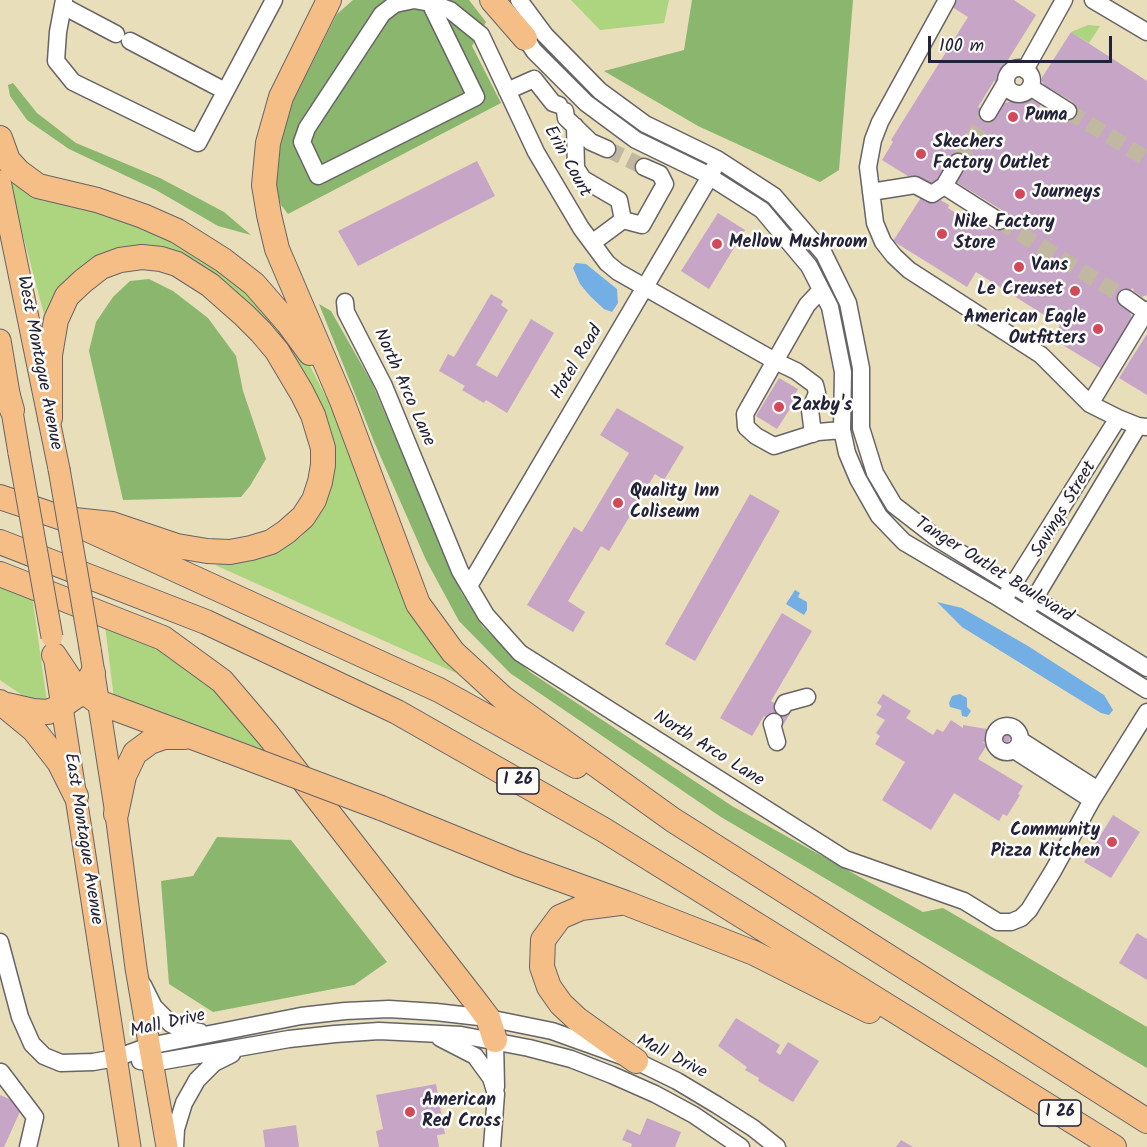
<!DOCTYPE html>
<html>
<head>
<meta charset="utf-8">
<style>
	body { margin:0 }
	#map { position:relative; width:1147px; height:1147px; overflow:hidden; background:#e8deb9; font-family:Kalam,sans-serif }
	canvas { display:block }
	.scale { position:absolute; left:928px; top:36px; width:184px; height:27px; box-sizing:border-box; border:3px solid #22223b; border-top:0; padding-left:8px; font-size:18px; line-height:21px; white-space:nowrap; color:#22223b; -webkit-text-stroke:4px #fdfcf7; paint-order:stroke }
</style>
</head>
<body>
<div id="map">
<canvas width="1147" height="1147"></canvas>
<div class="scale">100 m</div>
</div>
<script>
const context = document.querySelector('canvas').getContext('2d');
context.lineJoin = 'round';
function fillPath(path, color) { context.fillStyle = color; context.fill(path, 'evenodd'); }
const toPath = rows => new Path2D(rows.map(r => 'M' + r).join(''));
function stroke(path, color, width, dash) { context.strokeStyle = color; context.lineWidth = width; context.lineCap = dash ? 'butt' : 'round'; context.setLineDash(dash || []); context.stroke(path); }
function drawText(font, color, halo, rows, align = 'center') {
  context.font = font + ' Kalam,sans-serif'; context.lineWidth = 5; context.setLineDash([]); context.textBaseline = 'middle'; context.strokeStyle = halo; context.fillStyle = color; for (const [text, x, y, turn = 0] of rows) {
    context.save(); context.translate(x, y); context.rotate((+turn || 0) * Math.PI / 180); context.textAlign = isNaN(turn) ? turn : align; if (halo) context.strokeText(text, 0, 0); context.fillText(text, 0, 0); context.restore();
  }
}
const green = toPath([
	[571,0,669,0,664,23,600,30],
	[1088,25,1100,26,1089,43,1071,32],
	[14,176,112,213,209,259,281,323,310,366,331,407,428,633,456,673,215,565,276,552,301,537,321,511,330,488,284,347,139,248,51,316,44,314,21,228,11,182],
	[0,585,32,595,47,702,22,695,0,680],
	[105,625,119,630,172,657,205,679,282,759,114,699]
]);
const forest = toPath([
	[353,0,469,0,486,22,472,46,501,103,288,214,281,205,276,189,279,144,294,99,337,14],
	[692,0,853,0,839,170,820,182,698,126,604,71,684,50],
	[13,83,37,113,76,143,160,178,224,212,251,235,218,226,156,190,69,149,27,120,10,96,8,85],
	[149,279,173,291,208,318,236,356,243,391,266,459,250,486,241,497,123,500,89,351,96,322,113,297,130,281],
	[319,304,331,311,372,383,461,592,483,627,530,672,732,806,923,912,943,908,1147,1027,1147,1068,721,817,510,673,459,621,426,560,375,444],
	[217,837,291,840,387,962,354,985,213,1012,169,984,161,881,193,876]
]);
const water = toPath([
	[576,263,586,264,617,289,618,303,612,312,604,309,590,296,580,284,573,268],
	[795,590,800,593,798,597,807,602,807,610,804,615,786,604],
	[937,602,962,608,1028,646,1104,695,1113,710,1109,715,1101,713,962,627],
	[960,694,967,698,967,707,971,711,967,717,962,716,961,710,950,707,949,703,952,696]
]);
const building = toPath([
	[957,0,1014,0,1036,15,1008,60,1012,63,999,84,994,81,978,107,995,117,1004,103,1029,98,1041,105,1039,107,1061,121,1073,102,1044,85,1041,79,1071,32,1147,81,1147,295,1142,297,1133,291,1134,290,1132,288,1121,306,1130,311,1132,319,1102,369,1053,339,1060,325,976,272,967,287,893,241,924,193,937,198,949,205,948,208,967,220,969,216,993,230,1005,212,956,182,965,167,948,156,940,169,944,171,932,191,882,160,893,142,891,140,968,17,952,7],
	[477,161,495,196,358,266,338,231],
	[718,213,745,230,709,289,681,271],
	[491,294,503,301,501,305,508,310,476,365,497,377,531,319,554,333,507,413,486,400,484,403,462,390,465,386,439,371,448,354,454,357],
	[1147,334,1147,395,1119,378],
	[779,378,798,389,794,396,797,398,777,429,756,416],
	[617,408,684,447,664,480,655,474,609,551,601,546,568,601,585,612,573,632,527,605,574,527,582,532,629,453,600,435],
	[750,494,780,511,695,661,665,644],
	[782,613,812,631,771,701,791,712,782,727,764,716,752,736,720,718],
	[883,694,911,711,906,718,933,735,937,729,943,732,951,720,963,728,963,725,1011,733,1008,747,982,742,987,745,978,759,1023,786,1018,794,1020,795,1007,816,1003,814,999,821,954,793,931,830,882,800,905,762,875,744,880,736,876,733,885,720,876,715,882,706,877,703],
	[1113,815,1140,832,1111,878,1084,862],
	[1137,933,1147,939,1147,980,1119,963],
	[736,1018,780,1045,776,1052,780,1055,788,1042,819,1061,793,1102,758,1081,759,1078,745,1070,747,1067,718,1046],
	[436,1084,445,1134,437,1135,439,1147,379,1147,376,1131,383,1129,376,1095],
	[0,1095,23,1105,4,1147,0,1147],
	[647,1118,681,1132,675,1147,631,1147,632,1144,622,1140,627,1129,640,1135],
	[296,1125,299,1147,265,1147,263,1130],
	[901,1140,913,1147,896,1147]
]);
const minorTunnel = toPath([
	[1068,111,1147,159],
	[607,149,644,167],
	[958,162,988,113],
	[999,221,1126,298]
]);
const minor = toPath([
	[64,0,58,32,56,61,73,82,198,143,274,0],
	[519,0,545,35,600,91,645,124,717,159,774,196,824,254,848,303,861,368,861,428,875,473,894,505,938,539,1147,668],
	[947,0,880,122,873,140,868,167,875,223,883,242,894,256,909,270,1041,355,1090,404,1118,418,1138,426,1147,427],
	[1093,0,1147,32],
	[430,3,476,97,318,176,302,142,307,128,382,14,395,4,414,0,430,3,450,10,481,35,536,152,581,228,607,263,618,272,775,361,745,414,746,427,756,436,774,446,818,432,842,430],
	[63,6,116,34],
	[519,28,534,51,586,103,636,140,704,173,762,210,809,266,830,307,843,372,842,430,847,453,858,479,879,516,904,542,994,595,1147,690],
	[130,41,225,91],
	'1006 81a13 13 0 1 1 26 0a13 13 0 1 1-26 0Z',
	[1025,70,1064,0],
	[1030,87,1068,111],
	[507,91,534,79,553,103,559,105],
	[565,111,566,118,591,142,607,149],
	[988,113,1005,84],
	[575,126,576,168,583,179,619,200,623,220],
	[944,186,999,221],
	[871,192,915,185,932,194,944,186,958,162],
	[592,243,623,220,642,225,665,184,660,174,644,167],
	[1126,298,1147,313],
	[345,302,346,312,384,386,460,571,486,615,520,653,845,859,964,901,998,922,1011,922,1021,918,1029,910,1053,871,1092,800,1147,712],
	[1090,404,1147,310],
	[813,434,810,410,817,393,815,385,796,371,775,361,807,305,821,290],
	[469,586,705,185,714,168],
	[1008,593,1118,418],
	[1030,606,1138,426],
	[783,707,785,703,807,697],
	[774,722,772,724,777,742],
	'994 739a13 13 0 1 1 26 0a13 13 0 1 1-26 0Z',
	[1020,740,1098,790],
	[1014,750,1092,800],
	[0,942,20,1017,32,1044,44,1056,61,1063,93,1062,116,1058,149,1046,301,1016,345,1011,389,1009,436,1012,488,1018,552,1031,636,1061,677,1081,717,1105,753,1128,777,1147],
	[143,985,154,1007,171,1024,181,1029,200,1032],
	[440,1038,475,1056,491,1078,496,1094,492,1147],
	[495,1040,496,1087],
	[140,1061,152,1063,289,1039,335,1034,379,1031,461,1035,529,1048,571,1059,612,1075,655,1094,694,1115,741,1147],
	[1,1072,35,1117,28,1147],
	[175,1147,176,1129,184,1103,197,1080,214,1063,232,1054]
]);
const major = toPath([
	[0,181,59,469],
	[0,340,19,453],
	[90,648,116,814,136,968,167,1147],
	[54,655,130,1147]
]);
const highway = toPath([
	[329,0,281,97,268,143,264,185,269,215,277,249,342,401,418,604,453,652,503,698,673,820,1147,1121],
	[492,0,525,38],
	[0,138,8,160,19,172,38,186,97,200,143,216,177,231,223,260,254,284,288,323,310,353],
	[0,368,12,410],
	[50,418,50,355,56,320,67,296,83,281,101,267,120,260,142,257,161,259,177,264,210,285,244,315,261,332,277,351,302,393,313,415,323,448,323,465,320,482,314,500,303,517,286,532,271,542,251,548,230,552,207,551,177,546,112,524,65,519],
	[0,497,65,519,439,690,576,766],
	[0,542,206,622,397,712,604,830,1114,1147],
	[0,574,163,638,222,681,268,735,476,1002,488,1018,495,1040],
	[54,655,74,685,98,702,227,750],
	[0,702,34,730,59,762,76,796],
	[7,705,33,711,48,712,62,706,82,692,93,673],
	[381,808,518,864,626,903,754,953,869,1011],
	[116,814,124,776,135,753,150,742,164,737,184,737],
	[620,903,581,908,560,917,543,940,542,967,549,987,561,1004,577,1019,636,1061]
]);
const majorBridge = toPath([
	[19,453,52,637],
	[59,469,90,648]
]);
const highwayBridge = toPath([
	[227,750,381,808]
]);
const markers = [
	[1013,117,6,"#d1495b"],
	[921,154,6,"#d1495b"],
	[1020,194,6,"#d1495b"],
	[942,234,6,"#d1495b"],
	[717,244,6,"#d1495b"],
	[1019,267,6,"#d1495b"],
	[1075,291,6,"#d1495b"],
	[1098,329,6,"#d1495b"],
	[779,407,6,"#d1495b"],
	[618,503,6,"#d1495b"],
	[1112,842,6,"#d1495b"],
	[410,1112,6,"#d1495b"]
];
const shields = [
	[518,781,42],
	[1060,1113,42]
];
const shieldNames = [
	["I 26",518,781],
	["I 26",1060,1113]
];
const poiNames = [
	["Puma",1025,117],
	["Skechers",933,144],
	["Factory Outlet",933,165],
	["Journeys",1032,194],
	["Nike Factory",954,224],
	["Store",954,245],
	["Mellow Mushroom",729,244],
	["Vans",1031,267],
	["Le Creuset",1063,291,"right"],
	["American Eagle",1086,319,"right"],
	["Outfitters",1086,340,"right"],
	["Zaxby's",791,407],
	["Quality Inn",630,493],
	["Coliseum",630,514],
	["Community",1100,832,"right"],
	["Pizza Kitchen",1100,853,"right"],
	["American",422,1102],
	["Red Cross",422,1123]
];
const streetNames = [
	["Erin Court",566,162,61],
	["West Montague Avenue",38,363,79],
	["Hotel Road",578,363,-59],
	["North Arco Lane",403,388,66],
	["Savings Street",1065,510,-59],
	["Tanger Outlet Boulevard",993,571,32],
	["North Arco Lane",708,750,32],
	["East Montague Avenue",82,839,81],
	["Mall Drive",168,1025,-13],
	["Mall Drive",671,1058,27]
];
fillPath(green, '#add47e');
fillPath(forest, '#8ab66d');
fillPath(water, '#73aee4');
fillPath(building, '#c7a5c7');
stroke(minorTunnel, '#c0b8a0', 16, [16, 8]);
stroke(minor, '#676467', 19);
stroke(major, '#676467', 23);
stroke(highway, '#676467', 26);
stroke(minor, '#fff', 16);
stroke(major, '#f6be87', 21);
stroke(highway, '#f6be87', 24);
stroke(majorBridge, '#676467', 23, []);
stroke(highwayBridge, '#676467', 26, []);
stroke(majorBridge, '#f6be87', 21);
stroke(highwayBridge, '#f6be87', 24);
for (const [x, y, r, color] of markers) { const dot = new Path2D(); dot.arc(x, y, r, 0, 2 * Math.PI); context.fillStyle = color; context.fill(dot); stroke(dot, '#fdfcf7', 2); }
for (const [x, y, w] of shields) { const box = new Path2D(); box.roundRect(x - w / 2, y - 13, w, 26, 4.5); context.fillStyle = '#fdfcf7'; context.fill(box); stroke(box, '#22223b', 1.5); }
drawText('bold 16px', '#22223b', null, shieldNames);
drawText('bold 18px', '#22223b', '#fdfcf7', poiNames, 'left');
drawText('18px', '#22223b', '#fdfcf7', streetNames);
</script>
</body>
</html>
